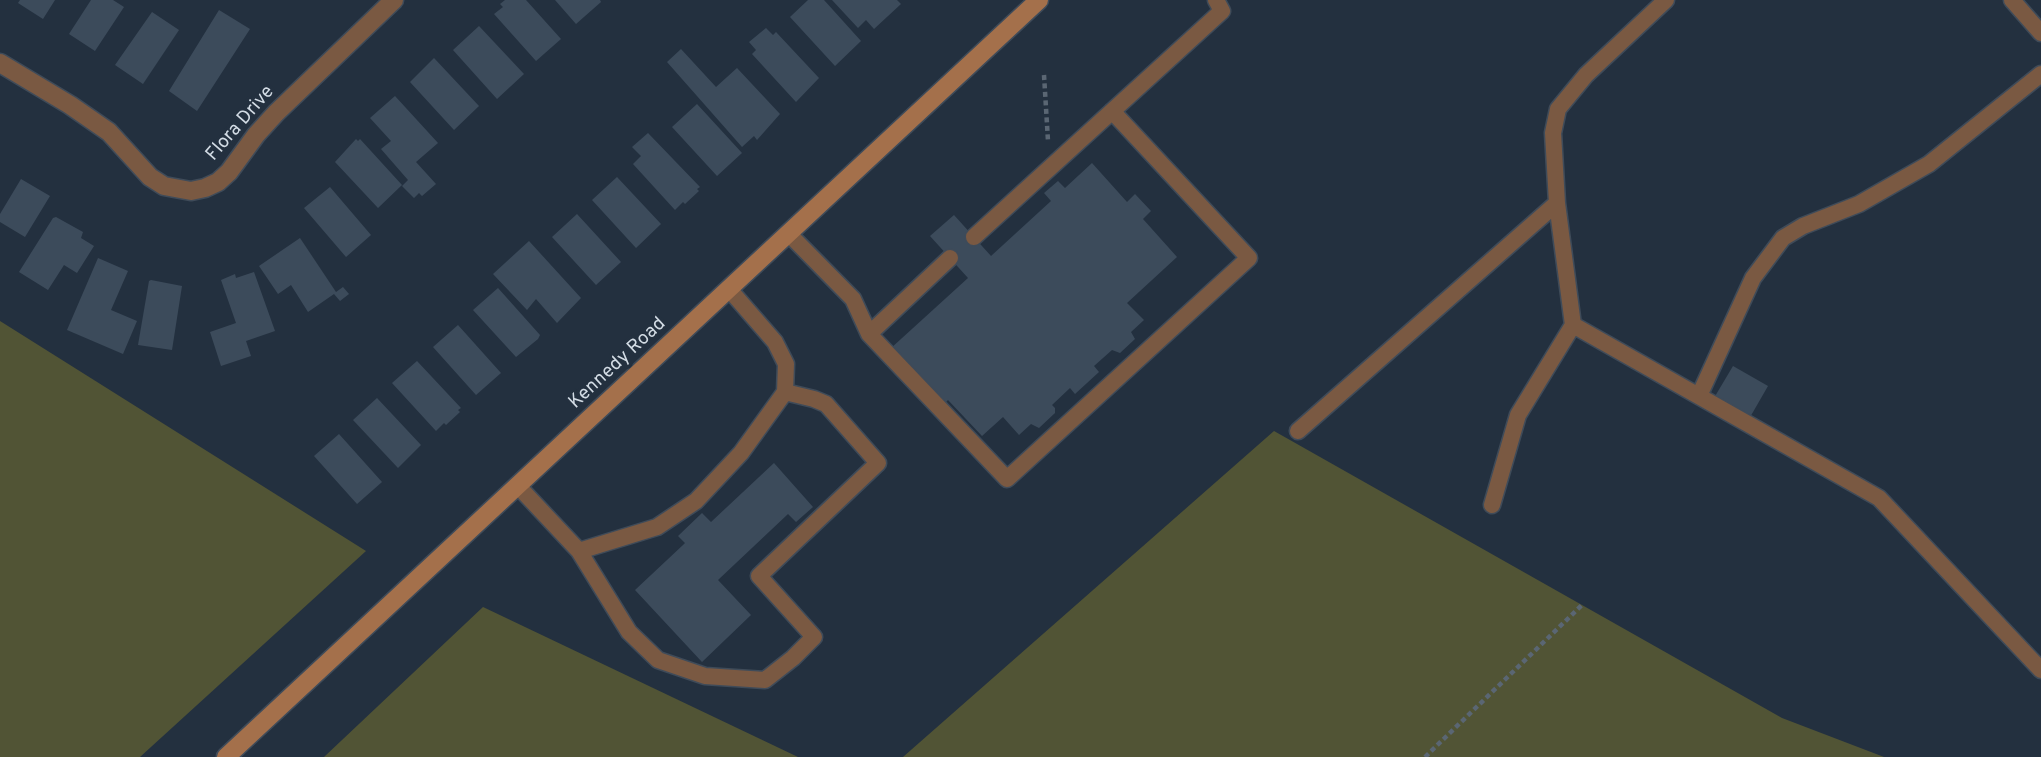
<!DOCTYPE html>
<html>
<head>
<meta charset="utf-8">
<style>
	body { margin:0 }
	canvas { display:block; background:#23303f }
</style>
</head>
<body>
<canvas width="2041" height="757"></canvas>
<script>
const context = document.querySelector('canvas').getContext('2d');
context.lineJoin = 'round';
function fillPath(path, color) { context.fillStyle = color; context.fill(path, 'evenodd'); }
const toPath = rows => new Path2D(rows.map(r => 'M' + r).join(''));
function stroke(path, color, width, dash) { context.strokeStyle = color; context.lineWidth = width; context.lineCap = dash ? 'butt' : 'round'; context.setLineDash(dash || []); context.stroke(path); }
function drawText(font, color, halo, rows, align = 'center') {
  context.font = font + ' Overpass,sans-serif'; context.lineWidth = 7; context.setLineDash([]); context.textBaseline = 'middle'; context.strokeStyle = halo; context.fillStyle = color; for (const [text, x, y, turn = 0] of rows) {
    context.save(); context.translate(x, y); context.rotate((+turn || 0) * Math.PI / 180); context.textAlign = isNaN(turn) ? turn : align; if (halo) context.strokeText(text, 0, 0); context.fillText(text, 0, 0); context.restore();
  }
}
const green = toPath([
	[0,321,366,551,140,757,0,757],
	[1274,431,1782,718,1884,757,903,757],
	[483,607,798,757,324,757]
]);
const building = toPath([
	[20,0,55,0,43,19,18,3],
	[91,0,113,0,124,7,95,51,69,34],
	[505,0,526,0,561,39,536,61,494,14,503,7,500,4],
	[555,0,600,0,601,2,576,24],
	[808,0,824,0,861,41,835,66,790,17],
	[832,0,897,0,901,4,874,29,866,20,858,28],
	[219,10,250,29,197,111,169,91],
	[152,12,179,30,143,84,115,65],
	[479,26,524,74,497,99,453,50],
	[766,28,773,35,776,32,819,78,796,102,752,54,756,50,749,42],
	[681,49,716,87,737,68,780,114,757,140,754,136,742,147,667,62],
	[434,58,479,106,454,130,410,82],
	[395,96,438,143,416,162,436,184,422,196,419,193,414,198,402,186,408,180,381,149,391,141,370,118],
	[697,104,742,153,717,176,672,127],
	[648,133,700,187,697,189,699,191,685,204,683,202,675,210,633,164,641,156,632,147],
	[356,139,358,141,360,139,402,185,378,208,335,162],
	[1092,163,1127,202,1135,194,1151,211,1143,219,1177,257,1127,303,1144,320,1131,332,1135,339,1120,353,1112,350,1094,366,1099,372,1075,394,1070,388,1052,405,1055,408,1055,413,1039,428,1031,424,1019,435,1003,417,982,436,948,400,942,406,890,349,968,278,930,236,954,215,991,256,1051,201,1044,193,1058,181,1065,188],
	[617,177,661,224,636,248,592,200],
	[21,179,50,196,25,237,0,222,0,214],
	[330,187,371,235,346,257,304,208],
	[577,214,621,262,596,285,552,237],
	[56,217,83,232,81,238,94,246,77,273,64,265,48,290,19,272,53,218],
	[300,238,336,292,343,287,349,294,340,301,334,294,308,312,291,285,278,294,259,266],
	[529,241,581,298,557,323,536,299,527,310,493,274],
	[98,258,128,271,111,310,137,321,123,354,67,330],
	[254,272,275,331,246,341,251,356,221,366,210,332,236,323,221,280,235,274,236,278],
	[151,280,182,286,172,350,138,345,149,281],
	[498,288,540,335,538,339,516,357,473,310],
	[458,325,501,373,476,395,433,347],
	[417,361,461,408,458,410,460,412,446,425,444,423,436,431,392,383],
	[1733,366,1768,386,1749,419,1714,398],
	[377,398,421,445,398,468,353,420],
	[339,434,382,482,357,504,314,456],
	[774,463,813,507,796,522,788,514,718,580,751,615,702,662,635,590,683,545,685,543,678,536,702,513,711,522]
]);
const path = toPath([
	[1044,75,1048,141],
	[1425,757,1582,605]
]);
const service = toPath([
	[2012,0,2041,33],
	[788,233,853,299,869,334,1007,479,1249,258,1112,111],
	[974,237,1222,11,1216,0],
	[1573,325,1879,498,2041,670],
	[869,334,950,258],
	[1699,396,1753,278,1783,238,1803,226,1859,204,1929,164,2041,74],
	[1298,431,1557,203],
	[518,486,579,551,629,632,658,660,705,676,765,680,793,658,814,637,759,576,878,463,826,404,814,399,785,392],
	[1492,505,1518,415,1573,325,1557,203,1553,133,1558,109,1586,75,1666,0],
	[579,551,657,527,696,501,741,453,785,392,786,364,775,342,729,289]
]);
const minor = toPath([
	[0,63,70,105,109,132,150,177,164,186,191,191,205,188,218,182,229,172,256,135,276,113,394,0]
]);
const secondary = toPath([
	[226,757,1039,0]
]);
const streetNames = [
	["Flora Drive",241,124,-49],
	["Kennedy Road",618,364,-43]
];
fillPath(green, '#515435');
fillPath(building, '#3c4b5b');
stroke(service, '#3f4b59', 19);
stroke(minor, '#3f4b59', 21);
stroke(secondary, '#3f4b59', 21);
stroke(path, '#5a6673', 4.5, [5, 3.5]);
stroke(service, '#7a5942', 16);
stroke(minor, '#7a5942', 18);
stroke(secondary, '#a4704b', 18);
drawText('19px', '#d2dbe4', '#23303f', streetNames);
</script>
</body>
</html>
